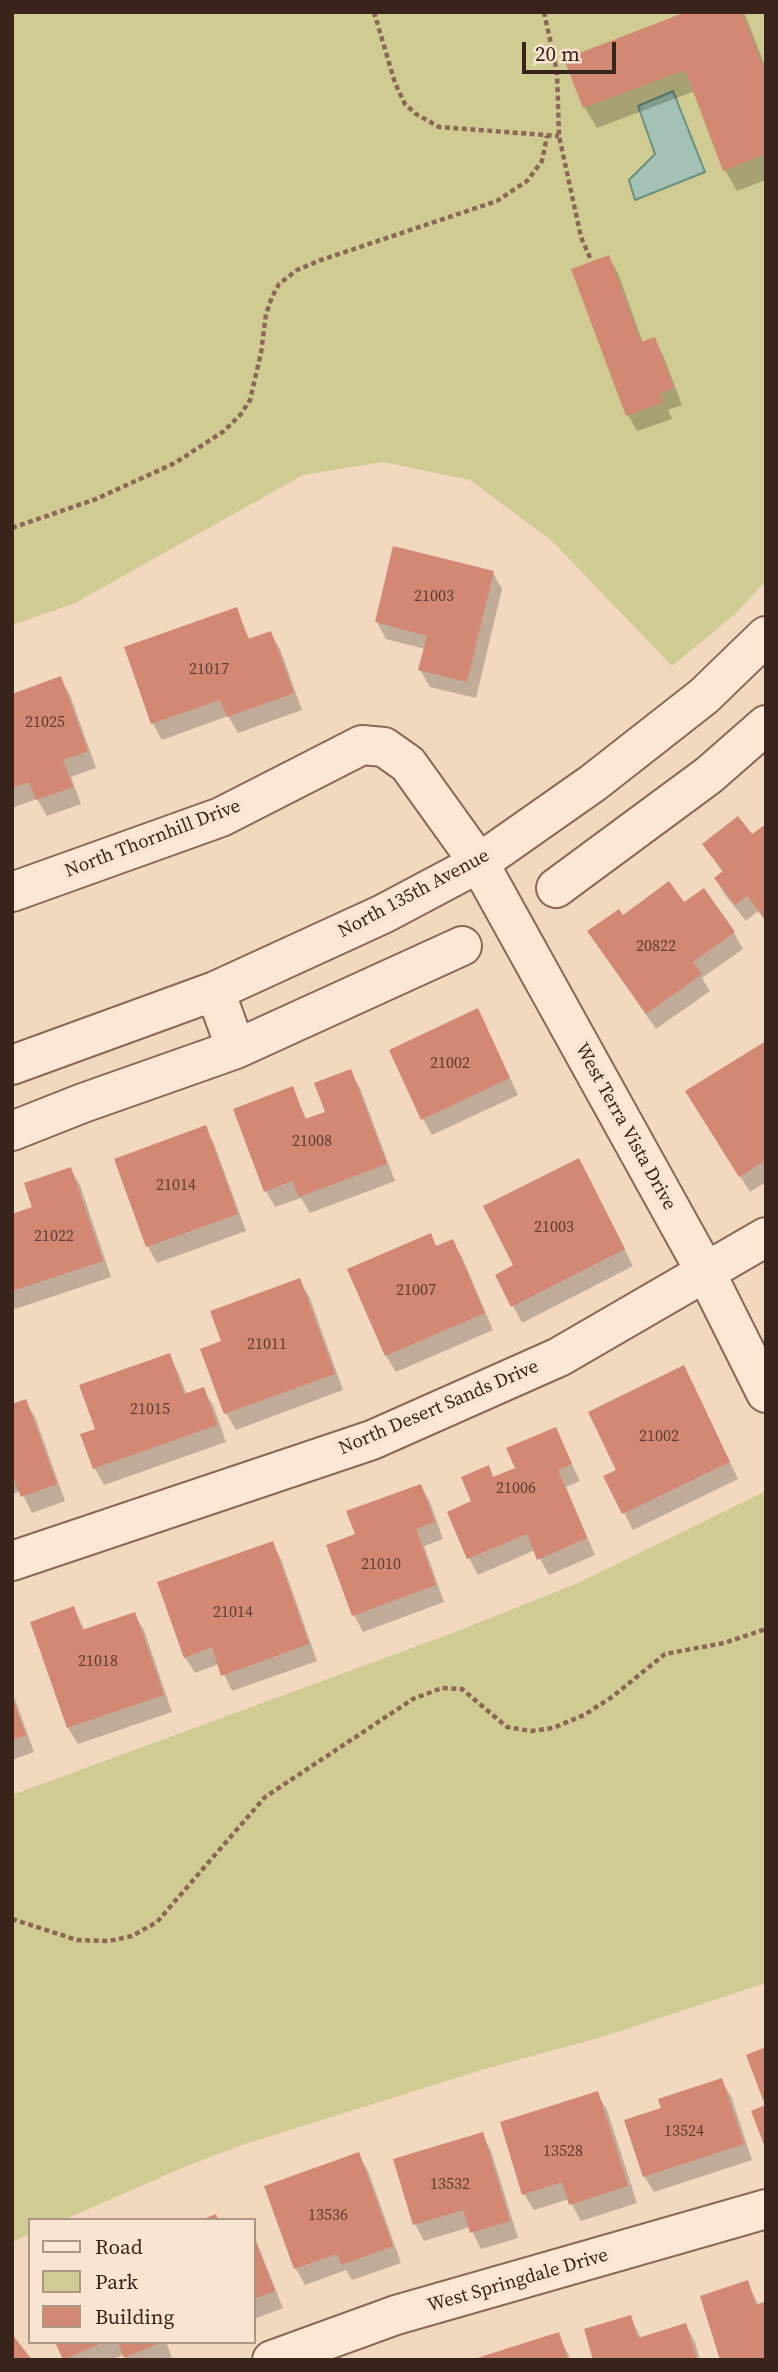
<!DOCTYPE html>
<html>
<head>
<meta charset="utf-8">
<style>
	body { margin:0 }
	#map { position:relative; width:778px; height:2372px; overflow:hidden; background:#f1d8bf; font-family:"Source Serif 4",serif }
	canvas { display:block }
	.frame { position:absolute; inset:0; border:14px solid #39241c; pointer-events:none }
	.legend { position:absolute; left:28px; top:2218px; width:228px; height:126px; box-sizing:border-box; background:#f8e4cf; border:2px solid #ac9787; margin:0; padding:9px 12px; list-style:none; font-size:21px; color:#39241c }
	.legend li { display:flex; align-items:center; gap:14px; height:35px }
	.legend b { width:35px; border:2px solid #ac9787 }
	.scale { position:absolute; left:522px; top:42px; width:94px; height:32px; box-sizing:border-box; border:4px solid #39241c; border-top:0; padding-left:9px; font-size:21px; line-height:24px; white-space:nowrap; color:#39241c; -webkit-text-stroke:5px #f8e4cf; paint-order:stroke }
</style>
</head>
<body>
<div id="map">
<canvas width="778" height="2372"></canvas>
<div class="frame"></div>
<ul class="legend">
<li><b style="height:9px;background:#fbe7d3"></b>Road</li>
<li><b style="height:19px;background:#d0cb92"></b>Park</li>
<li><b style="height:19px;background:#d28872"></b>Building</li>
</ul>
<div class="scale">20 m</div>
</div>
<script>
const context = document.querySelector('canvas').getContext('2d');
context.lineJoin = 'round';
function fillPath(path, color) { context.fillStyle = color; context.fill(path, 'evenodd'); }
const toPath = rows => new Path2D(rows.map(r => 'M' + r).join(''));
function stroke(path, color, width, dash) { context.strokeStyle = color; context.lineWidth = width; context.lineCap = dash ? 'butt' : 'round'; context.setLineDash(dash || []); context.stroke(path); }
function drawText(font, color, halo, rows, align = 'center') {
  context.font = font + ' "Source Serif 4",serif'; context.lineWidth = 7; context.setLineDash([]); context.textBaseline = 'middle'; context.strokeStyle = halo; context.fillStyle = color; for (const [text, x, y, turn = 0] of rows) {
    context.save(); context.translate(x, y); context.rotate((+turn || 0) * Math.PI / 180); context.textAlign = isNaN(turn) ? turn : align; if (halo) context.strokeText(text, 0, 0); context.fillText(text, 0, 0); context.restore();
  }
}
const green = toPath([
	[12,12,766,12,766,581,734,615,672,666,552,541,470,480,383,462,303,475,75,603,12,625],
	[766,1491,766,1983,602,2037,488,2068,245,2144,189,2165,63,2220,30,2220,30,2234,12,2242,12,1795,450,1634,578,1583]
]);
const water = toPath([
	[673,91,705,172,635,200,629,180,655,154,638,106,673,91]
]);
const shadow = toPath([
	[691,12,744,12,766,68,766,180,737,191,725,170,695,91,597,128,585,108,566,60],
	[608,257,618,273,643,343,654,339,663,355,682,405,668,410,672,419,637,431,628,415],
	[493,573,502,589,476,698,430,687,420,670,425,649,386,639,377,622],
	[236,609,250,640,270,633,280,649,302,710,238,733,228,716,162,740,153,724,126,648],
	[60,678,70,695,96,768,71,777,81,804,47,816,37,799,12,808,12,696],
	[766,826,766,922,758,911,746,921,725,895,716,879,723,873,704,845,752,837],
	[684,905,734,933,743,949,702,978,710,991,656,1029,589,932],
	[486,1027,518,1095,432,1135,423,1119],
	[766,1043,766,1182,750,1192,697,1108],
	[350,1071,360,1088,395,1181,310,1213,301,1198,275,1207,266,1191,292,1088,307,1120,327,1113],
	[205,1127,214,1144,246,1231,157,1263,148,1247,116,1160],
	[70,1169,80,1185,111,1277,15,1309,12,1304,12,1216,34,1208],
	[587,1176,633,1266,522,1323,497,1276,516,1266],
	[430,1235,437,1247,452,1241,462,1257,493,1330,396,1372,386,1356,350,1270],
	[299,1280,309,1296,343,1390,236,1430,226,1413,223,1342],
	[169,1355,178,1372,187,1395,203,1389,213,1405,226,1442,104,1485,95,1469,83,1435,97,1430],
	[693,1384,738,1479,633,1530,606,1477,618,1471],
	[25,1401,35,1417,65,1501,32,1513,21,1491,12,1494,12,1406],
	[555,1429,580,1481,566,1487,595,1555,549,1575,535,1550,478,1575,469,1558,474,1502,488,1467,494,1478,517,1469],
	[421,1486,430,1502,443,1539,424,1546,444,1602,363,1632,354,1615,328,1546,357,1535],
	[272,1543,281,1559,317,1661,232,1691,219,1664,195,1673,185,1657],
	[74,1608,85,1631,134,1614,144,1630,172,1712,78,1744,68,1728,32,1623],
	[12,1691,34,1752,12,1760],
	[721,2080,731,2096,752,2160,654,2192,644,2176],
	[597,2093,607,2110,637,2203,581,2221,569,2199,534,2210,524,2194],
	[482,2134,491,2151,518,2238,481,2249,470,2227,424,2241,415,2224],
	[358,2155,368,2171,401,2263,352,2280,346,2270,305,2285,296,2269,267,2187],
	[254,2235,283,2308,254,2319],
	[747,2282,759,2306,766,2360],
	[630,2317,641,2338,686,2325,695,2342,700,2360,595,2360],
	[558,2334,571,2360,478,2360],
	[57,2342,166,2342,172,2358,128,2360,125,2354,111,2360,65,2360]
]);
const building = toPath([
	[686,12,742,12,766,74,766,154,723,171,685,70,583,108,564,59],
	[609,255,641,342,655,337,674,388,660,393,664,402,626,416,571,269],
	[393,546,494,571,467,682,418,670,427,636,375,622],
	[237,607,248,639,271,631,294,693,227,717,220,700,151,724,124,647],
	[61,676,88,751,63,760,73,787,36,800,29,782,12,788,12,694],
	[738,816,752,834,766,824,766,920,747,896,735,905,714,878,723,871,702,844],
	[669,881,684,902,704,888,735,932,693,962,702,974,646,1014,587,931,619,909,623,915],
	[478,1008,510,1078,421,1120,389,1050],
	[766,1041,766,1160,739,1177,685,1091],
	[351,1069,387,1164,299,1197,292,1181,264,1192,233,1109,293,1086,305,1119,325,1112,314,1083],
	[206,1125,238,1214,146,1247,114,1159],
	[579,1158,625,1249,511,1307,495,1275,513,1265,483,1206],
	[71,1167,103,1261,12,1291,12,1214,32,1207,24,1183],
	[431,1233,436,1246,453,1239,485,1313,385,1356,347,1269],
	[300,1278,335,1374,224,1414,200,1349,221,1341,210,1311],
	[170,1353,184,1394,204,1387,217,1425,93,1469,80,1434,95,1429,79,1385],
	[684,1365,730,1462,622,1514,603,1476,616,1470,588,1412],
	[26,1399,57,1484,21,1497,12,1474,12,1404],
	[556,1427,572,1464,558,1470,587,1538,537,1560,527,1534,467,1559,447,1512,471,1501,461,1477,489,1465,493,1477,515,1468,506,1448],
	[421,1484,435,1522,416,1529,436,1585,352,1616,326,1545,355,1534,346,1511],
	[273,1541,309,1644,221,1676,212,1647,184,1658,157,1582],
	[74,1606,82,1630,135,1612,164,1695,67,1728,30,1622],
	[12,1697,26,1735,12,1740],
	[766,2047,766,2150,751,2111,765,2105,746,2055],
	[722,2078,744,2144,643,2177,624,2120,661,2108,658,2099],
	[598,2091,628,2186,569,2205,562,2182,522,2195,500,2122],
	[483,2132,510,2221,470,2233,463,2210,413,2225,393,2159],
	[359,2152,393,2246,341,2265,337,2254,294,2269,264,2186],
	[216,2214,218,2220,201,2220],
	[254,2237,275,2291,254,2299],
	[748,2280,756,2305,766,2301,766,2360,720,2360,700,2296],
	[631,2315,638,2338,686,2323,697,2360,593,2360,584,2329],
	[559,2332,568,2360,474,2360,474,2359],
	[12,2334,32,2360,12,2360],
	[55,2342,104,2342,63,2360],
	[118,2342,162,2342,124,2358]
]);
const path = toPath([
	[374,12,395,83,405,104,416,114,439,127,559,136],
	[544,12,557,72,559,136,581,237,591,260],
	[12,528,96,499,175,463,224,431,241,414,250,400,261,353,266,314,272,297,279,284,297,270,321,260,497,201,527,181,542,161,547,136],
	[12,1919,77,1940,109,1941,132,1936,157,1922,265,1797,413,1699,442,1688,462,1689,507,1727,531,1731,553,1728,584,1715,612,1697,665,1654,724,1643,766,1629]
]);
const minor = toPath([
	[556,888,709,775,766,725],
	[12,892,221,817,362,745,384,747,408,764,479,863,705,1271,766,1393],
	[215,991,236,1049],
	[12,1065,215,991,383,914,479,863,593,783,704,696,766,636],
	[12,1131,83,1103,236,1049,462,946],
	[12,1561,372,1440,559,1357,766,1237],
	[272,2360,396,2315,766,2209]
]);
const numberNames = [
	["21003",434,597],
	["21017",209,670],
	["21025",45,723],
	["20822",656,947],
	["21002",450,1064],
	["21008",312,1142],
	["21014",176,1186],
	["21003",554,1228],
	["21022",54,1237],
	["21007",416,1291],
	["21011",267,1345],
	["21015",150,1410],
	["21002",659,1437],
	["21006",516,1489],
	["21010",381,1565],
	["21014",233,1613],
	["21018",98,1662],
	["13524",684,2132],
	["13528",563,2152],
	["13532",450,2185],
	["13536",328,2216]
];
const streetNames = [
	["North Thornhill Drive",153,839,-21],
	["North 135th Avenue",414,894,-28],
	["West Terra Vista Drive",625,1127,61],
	["North Desert Sands Drive",439,1408,-23],
	["West Springdale Drive",518,2281,-16]
];
fillPath(green, '#d0cb92');
fillPath(water, '#a3c2b3');
stroke(water, '#69917f', 2);
fillPath(shadow, '#0003');
fillPath(building, '#d28872');
stroke(minor, '#8b6856', 42);
stroke(path, '#8b6856', 4.5, [5, 3.5]);
stroke(minor, '#fbe7d3', 38);
drawText('16px', '#5f3d32', null, numberNames);
drawText('19px', '#39241c', '#f8e4cf', streetNames);
</script>
</body>
</html>
